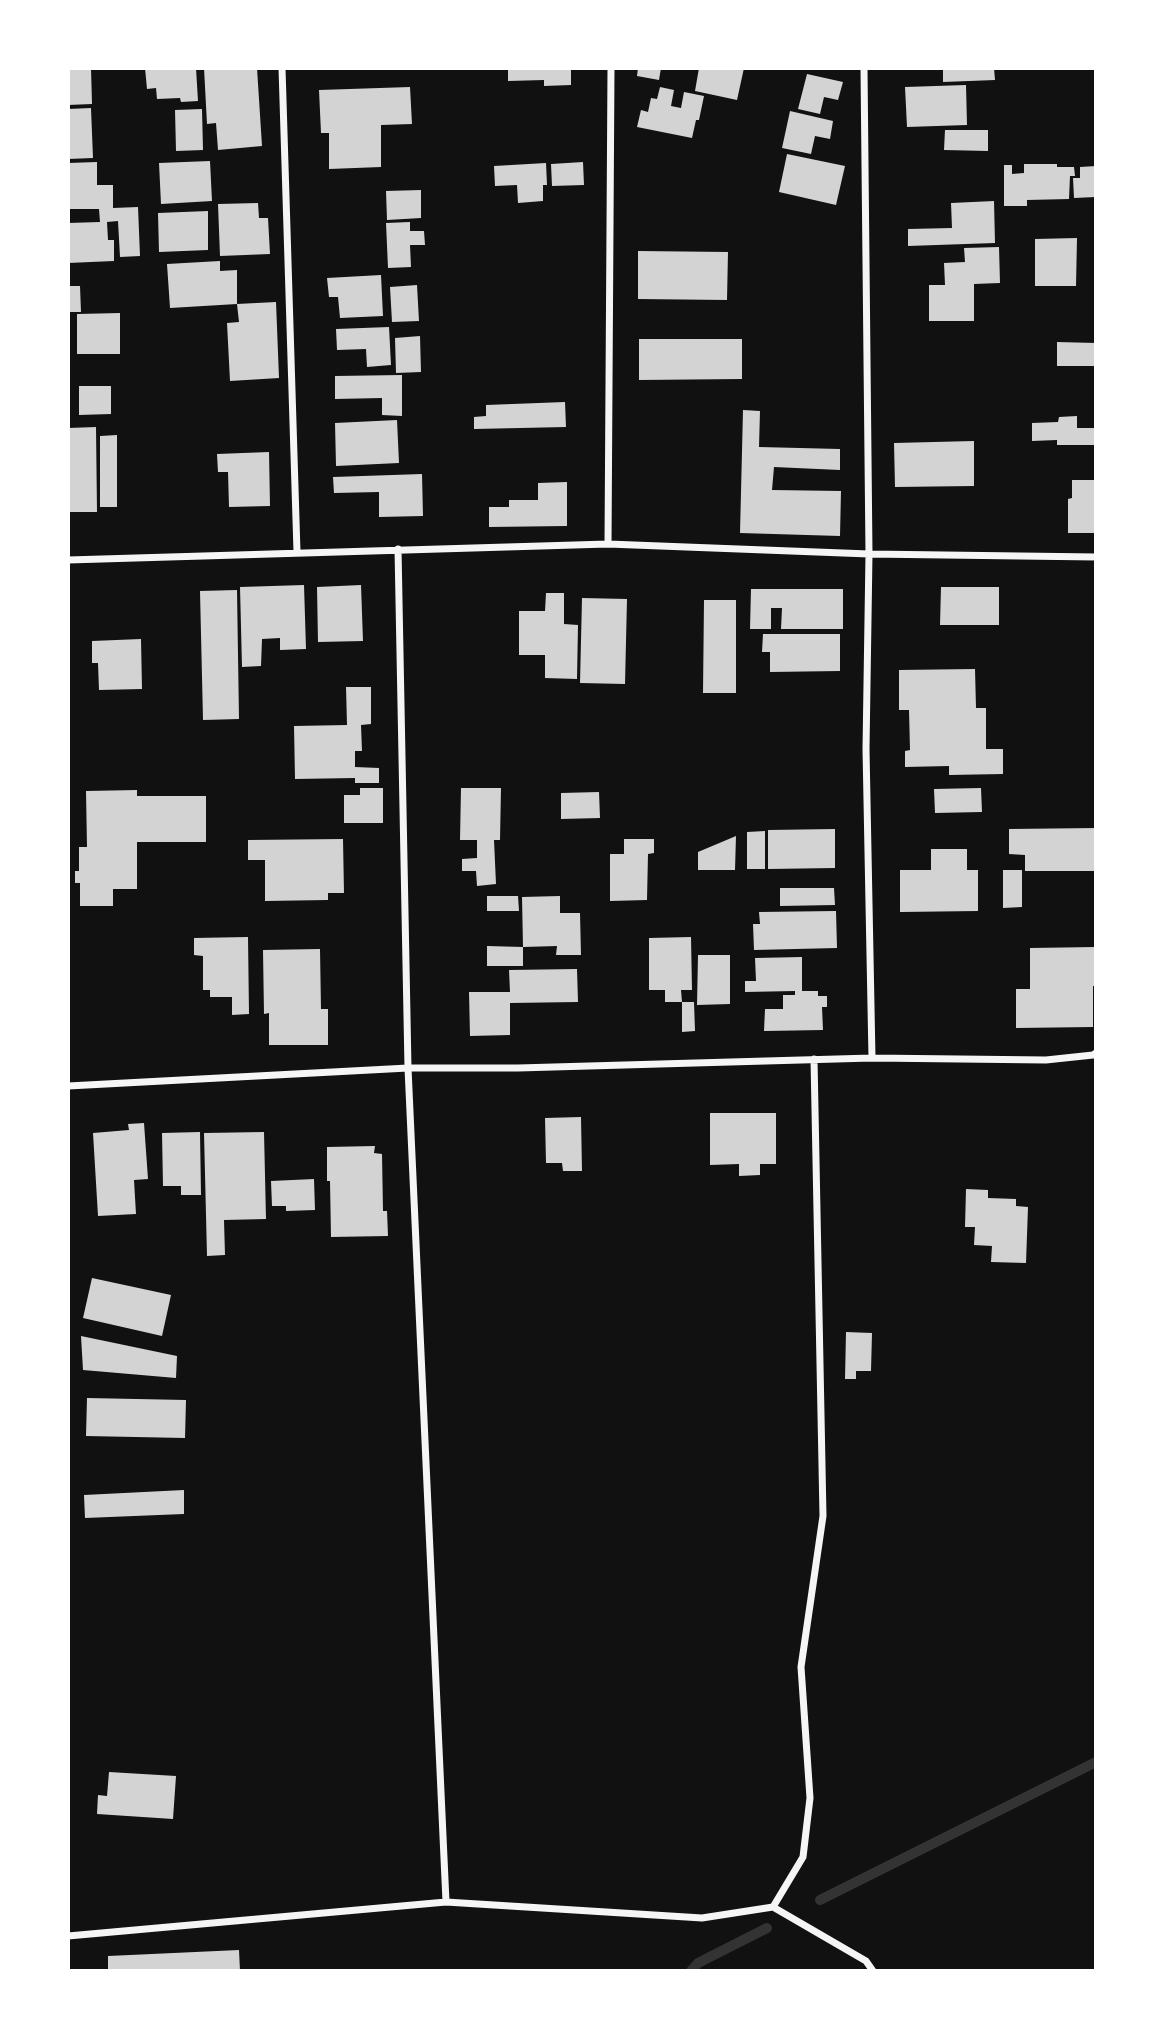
<!DOCTYPE html>
<html>
<head>
<meta charset="utf-8">
<style>
	body { margin:0 }
	#map { position:relative; width:1164px; height:2039px; overflow:hidden; background:#111; font-family:"IBM Plex Serif",serif }
	canvas { display:block }
	.frame { position:absolute; inset:0; border:70px solid #fff; pointer-events:none }
</style>
</head>
<body>
<div id="map">
<canvas width="1164" height="2039"></canvas>
<div class="frame"></div>
</div>
<script>
const context = document.querySelector('canvas').getContext('2d');
context.lineJoin = 'round';
const toPath = rows => new Path2D(rows.map(r => 'M' + r).join(''));
function stroke(path, color, width, dash) { context.strokeStyle = color; context.lineWidth = width; context.lineCap = dash ? 'butt' : 'round'; context.setLineDash(dash || []); context.stroke(path); }
function fillPath(path, color) { context.fillStyle = color; context.fill(path, 'evenodd'); }
const stream = toPath([
	[820,1900,1096,1762],
	[691,1971,698,1963,767,1928]
]);
const building = toPath([
	[68,68,91,68,92,104,68,105],
	[145,68,196,68,198,101,181,102,180,98,157,99,156,88,147,89],
	[204,68,257,68,262,146,218,150,216,123,207,124],
	[508,68,571,68,571,85,544,86,544,80,508,81],
	[638,68,661,68,659,80,637,76],
	[699,68,744,68,737,100,695,91],
	[943,68,994,68,995,80,943,82],
	[807,74,843,82,838,100,824,97,820,114,798,109],
	[966,85,967,125,907,127,905,87],
	[410,87,412,124,381,125,381,167,329,169,329,133,321,133,319,90],
	[660,87,674,90,671,106,681,108,684,92,704,96,699,120,696,120,692,138,637,127,641,110,648,112,651,98,657,99],
	[91,108,93,158,68,159,68,109],
	[202,109,203,150,176,151,175,110],
	[790,111,833,121,830,139,815,136,811,154,782,148],
	[945,130,988,130,988,151,944,150],
	[787,154,845,166,836,205,779,192],
	[210,161,212,201,161,204,159,163],
	[97,162,97,185,113,185,113,208,138,207,140,256,120,257,118,221,107,222,108,240,114,240,114,261,68,263,68,223,100,222,99,209,68,209,68,163],
	[583,162,584,185,552,186,551,164],
	[546,163,547,185,543,185,543,201,518,203,517,185,495,186,494,166],
	[1024,164,1057,164,1057,167,1074,167,1075,176,1070,176,1069,199,1027,200,1027,206,1004,206,1004,165,1012,165,1012,174,1024,173],
	[1096,166,1096,197,1074,198,1073,178,1080,178,1080,167],
	[421,190,421,218,387,220,386,191],
	[994,201,995,243,908,246,908,229,952,228,951,203],
	[258,203,259,218,268,218,270,254,220,256,218,204],
	[208,211,208,250,159,252,158,213],
	[410,222,410,231,424,231,425,245,410,245,411,267,388,268,386,223],
	[1077,238,1076,286,1035,286,1035,239],
	[999,247,1000,283,974,284,974,321,929,321,929,285,945,285,944,263,965,262,964,248],
	[638,251,728,252,727,300,638,299],
	[220,261,220,271,237,270,237,304,170,308,167,264],
	[381,275,383,316,340,318,338,297,329,297,327,278],
	[417,285,419,321,392,322,390,287],
	[68,286,80,286,81,312,68,312],
	[276,302,279,378,230,381,227,323,239,322,237,304],
	[120,313,120,354,77,354,77,314],
	[389,327,391,365,367,367,366,349,337,350,336,329],
	[420,336,421,372,396,373,395,338],
	[639,339,742,339,742,379,639,380],
	[1057,342,1096,343,1096,366,1057,366],
	[402,375,402,416,382,415,382,398,335,399,335,376],
	[79,386,111,386,111,414,79,415],
	[565,402,566,427,474,429,474,417,486,416,486,405],
	[743,410,760,411,759,447,840,449,840,470,774,467,772,490,841,491,840,536,740,533],
	[1077,416,1077,428,1096,428,1096,445,1057,445,1057,440,1032,441,1032,423,1058,422,1059,417],
	[397,420,399,463,336,466,335,423],
	[96,427,97,512,68,512,68,428],
	[117,435,117,507,100,507,100,436],
	[974,441,974,486,895,487,894,443],
	[269,452,270,506,229,507,228,472,218,472,217,454],
	[422,474,423,516,379,517,379,492,334,493,333,477],
	[1072,480,1096,480,1096,533,1068,533,1068,499,1072,498],
	[567,482,567,526,489,527,489,507,509,507,509,500,538,500,538,483],
	[304,585,306,649,280,650,280,638,262,639,261,666,242,667,240,587],
	[361,585,363,641,318,642,317,587],
	[941,587,999,587,999,625,940,625],
	[751,589,843,589,843,629,781,629,782,608,771,608,771,629,750,629],
	[237,590,239,719,203,720,200,591],
	[546,593,564,593,564,624,578,625,577,679,545,678,545,655,519,655,519,611,545,611],
	[582,598,627,599,625,684,580,683],
	[704,600,736,600,736,693,703,693],
	[763,634,840,634,840,671,770,672,770,652,762,652],
	[141,639,142,689,99,690,98,663,92,663,92,641],
	[975,669,976,708,986,708,986,749,1003,749,1003,774,949,775,949,766,905,767,905,751,910,750,909,710,899,710,899,670],
	[346,687,371,687,371,724,361,725,362,751,355,751,355,767,379,768,379,783,355,783,355,778,295,779,294,726,347,725],
	[360,788,383,788,383,823,344,823,344,795,360,795],
	[461,788,501,788,500,840,494,840,496,884,477,886,476,871,462,871,462,859,477,858,477,840,460,840],
	[981,788,982,812,935,813,934,789],
	[137,790,137,796,206,796,206,842,137,842,137,889,113,889,113,906,80,906,80,883,75,883,75,871,79,871,79,847,87,847,86,791],
	[599,792,600,818,561,819,561,793],
	[1096,828,1096,871,1025,871,1025,855,1009,854,1009,829],
	[835,829,835,868,768,869,768,830],
	[765,831,765,869,747,869,747,832],
	[736,836,735,870,698,870,698,852],
	[343,839,344,893,328,893,328,900,265,901,265,860,248,860,248,840],
	[624,839,654,839,654,853,648,854,647,900,610,901,610,854,624,854],
	[931,849,967,849,967,870,978,870,978,911,900,912,900,870,931,870],
	[1003,870,1022,870,1022,907,1003,908],
	[780,888,834,888,835,905,780,906],
	[487,896,518,896,519,911,487,911],
	[560,896,560,913,580,913,581,955,556,955,557,946,523,947,522,897],
	[836,911,837,948,754,950,753,924,760,924,759,912],
	[248,937,249,1014,232,1015,232,997,210,997,210,990,203,990,203,956,194,955,194,938],
	[691,937,692,990,681,990,682,1002,665,1002,665,990,649,990,649,938],
	[487,946,523,947,523,966,487,966],
	[1096,947,1096,986,1093,986,1093,1027,1016,1028,1016,989,1030,989,1030,948],
	[320,949,321,1009,328,1009,328,1045,269,1045,269,1013,264,1014,263,950],
	[698,955,730,955,730,1004,697,1005],
	[802,957,802,991,818,991,818,996,827,996,827,1007,822,1007,823,1030,764,1031,765,1009,783,1009,783,995,795,995,795,991,745,992,745,981,756,981,755,958],
	[577,969,578,1002,510,1003,510,1035,470,1036,469,992,510,992,509,970],
	[682,1002,694,1002,695,1031,682,1032],
	[710,1113,776,1113,776,1164,760,1164,760,1175,739,1176,739,1164,710,1165],
	[581,1117,582,1171,563,1171,562,1163,546,1163,545,1118],
	[144,1123,148,1179,134,1180,136,1214,98,1216,93,1133,129,1130,128,1124],
	[200,1132,201,1195,181,1195,181,1186,163,1186,162,1133],
	[264,1132,266,1219,224,1220,225,1255,207,1256,204,1133],
	[375,1146,374,1153,382,1154,383,1211,387,1211,388,1236,331,1237,330,1181,327,1181,327,1147],
	[314,1179,315,1210,286,1211,286,1206,272,1206,271,1181],
	[966,1189,988,1190,988,1198,1016,1199,1016,1206,1028,1207,1026,1263,991,1262,992,1246,974,1245,975,1227,965,1227],
	[92,1278,171,1295,162,1336,83,1318],
	[846,1332,872,1333,871,1371,856,1371,856,1379,845,1379],
	[81,1336,177,1356,176,1378,83,1370],
	[87,1398,186,1400,185,1438,86,1436],
	[184,1490,184,1514,85,1518,84,1495],
	[109,1772,176,1776,173,1819,97,1814,98,1795,107,1796],
	[239,1950,240,1971,108,1971,108,1956]
]);
const minor = toPath([
	[282,68,297,552],
	[864,68,869,554,866,749,872,1058],
	[608,544,611,68],
	[398,549,408,1068,446,1902],
	[68,560,608,544,869,554,1096,557],
	[68,1086,408,1068,518,1068,872,1058,1046,1060,1093,1055,1096,1053],
	[773,1907,803,1857,810,1798,801,1667,823,1516,814,1059],
	[773,1907,866,1961,873,1971],
	[68,1936,446,1902,702,1918,773,1907]
]);
stroke(stream, '#333', 10);
fillPath(building, '#d3d3d3');
stroke(minor, '#f5f5f5', 7);
</script>
</body>
</html>
